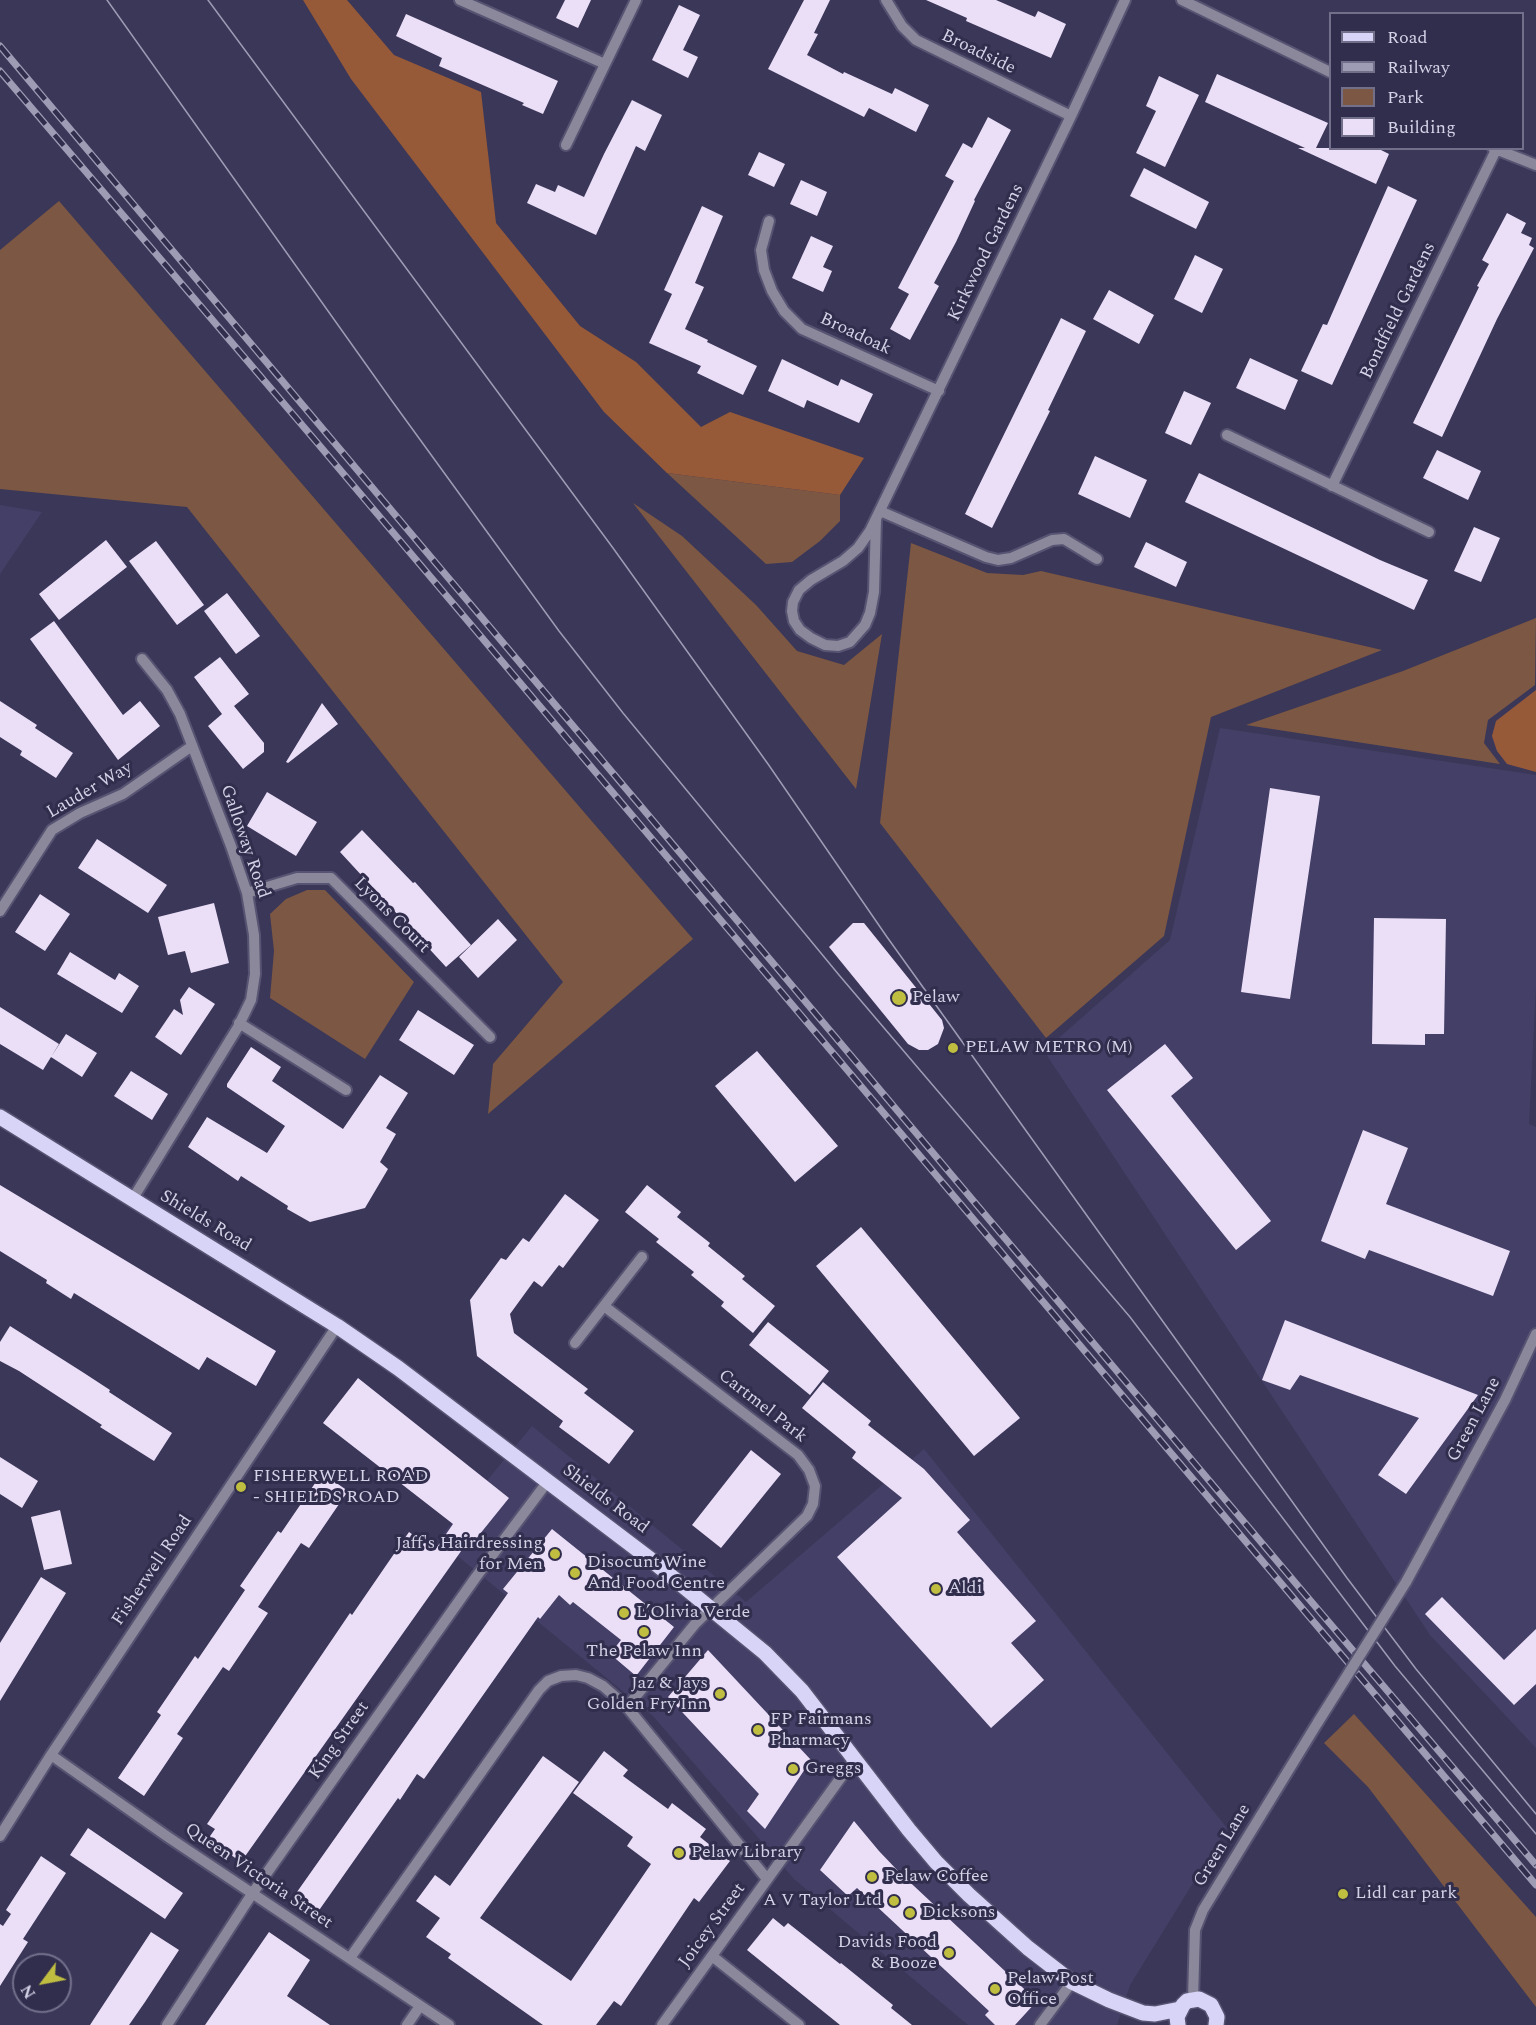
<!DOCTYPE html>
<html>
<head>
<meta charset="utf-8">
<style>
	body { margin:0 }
	#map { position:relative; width:1536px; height:2025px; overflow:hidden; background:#3b3758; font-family:Spectral,serif }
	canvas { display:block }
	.legend { position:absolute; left:1329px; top:12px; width:195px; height:138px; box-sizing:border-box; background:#312d4d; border:2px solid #726f8b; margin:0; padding:8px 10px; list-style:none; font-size:18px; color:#d4d2e7 }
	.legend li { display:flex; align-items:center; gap:12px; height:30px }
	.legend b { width:30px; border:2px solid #726f8b }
	.north { position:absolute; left:12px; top:1953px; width:60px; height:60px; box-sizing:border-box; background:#312d4d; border:2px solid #726f8b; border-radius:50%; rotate:238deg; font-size:16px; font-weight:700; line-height:24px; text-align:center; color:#d4d2e7 }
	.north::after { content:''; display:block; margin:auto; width:21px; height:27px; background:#bfbe41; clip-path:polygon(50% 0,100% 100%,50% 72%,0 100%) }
</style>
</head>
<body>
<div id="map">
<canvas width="1536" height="2025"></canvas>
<ul class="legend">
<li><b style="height:8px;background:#d7d4f7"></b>Road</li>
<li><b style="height:8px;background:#9e9cb5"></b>Railway</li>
<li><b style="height:16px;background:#7c5743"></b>Park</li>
<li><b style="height:16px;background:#ebdef7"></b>Building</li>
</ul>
<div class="north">N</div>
</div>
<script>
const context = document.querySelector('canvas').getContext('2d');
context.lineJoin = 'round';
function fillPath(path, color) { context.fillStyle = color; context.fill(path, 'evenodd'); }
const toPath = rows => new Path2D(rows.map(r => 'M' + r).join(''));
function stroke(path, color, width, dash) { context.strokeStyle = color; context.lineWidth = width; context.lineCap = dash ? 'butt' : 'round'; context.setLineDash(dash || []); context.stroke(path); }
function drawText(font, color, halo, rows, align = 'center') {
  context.font = font + ' Spectral,serif'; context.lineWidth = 6; context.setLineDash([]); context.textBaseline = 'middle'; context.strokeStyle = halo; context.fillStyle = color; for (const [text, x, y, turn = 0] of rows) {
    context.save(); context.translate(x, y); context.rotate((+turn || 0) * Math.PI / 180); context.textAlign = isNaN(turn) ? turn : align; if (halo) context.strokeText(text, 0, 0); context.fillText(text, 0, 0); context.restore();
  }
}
const built = toPath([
	[0,505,42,512,0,574],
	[1220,728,1536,775,1536,987,1529,1124,1536,1127,1536,1748,1430,1635,1044,1051,1170,940],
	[532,1426,746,1602,924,1449,1227,1828,1130,1985,1117,2025,968,2025,794,1879,653,1716,438,1540]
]);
const green = toPath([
	[59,201,693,939,488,1114,493,1064,563,982,187,507,0,489,0,250],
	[667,473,840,495,840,521,820,541,792,562,766,564],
	[633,503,682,536,756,605,797,651,844,665,882,634,856,789],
	[911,543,987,573,1023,575,1041,571,1382,650,1211,717,1164,936,1046,1038,880,823],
	[1536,618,1535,685,1488,720,1484,743,1500,764,1246,725,1403,671],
	[307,890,325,890,414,982,365,1059,270,998,274,951,270,914,286,899],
	[1354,1714,1536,1917,1536,2007,1368,1787,1324,1743]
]);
const forest = toPath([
	[303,0,347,0,394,55,481,92,496,223,580,326,636,362,701,427,730,412,864,458,840,495,667,473,604,412,351,79],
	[1536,690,1536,772,1507,764,1497,751,1492,736,1496,721]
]);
const building = toPath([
	[565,0,591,0,578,28,556,18],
	[804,0,830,0,814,33,818,34,807,55,843,74,844,72,892,94,895,88,929,105,916,132,869,108,864,117,768,69],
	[926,0,996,0,1035,17,1038,11,1066,24,1051,58,966,21,967,18],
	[679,5,700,15,683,50,698,57,688,78,652,60],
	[406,14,558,81,543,114,522,105,524,103,439,66,442,58,396,36],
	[1217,74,1328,123,1316,148,1377,148,1389,154,1376,184,1298,148,1305,148,1268,131,1205,102],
	[1159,76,1199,95,1165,167,1136,153,1156,111,1146,106],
	[632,100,662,115,645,151,636,146,596,235,527,203,536,184,555,192,558,185,584,197,604,154],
	[988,117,1011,130,974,200,975,201,956,242,934,283,939,286,910,340,890,329,909,294,898,288,954,181,945,176,963,143,972,148],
	[759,152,785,164,774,187,748,175],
	[1144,168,1209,202,1196,229,1130,196],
	[801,180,827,192,817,216,790,204],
	[1388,186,1417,200,1332,385,1301,371,1323,324,1327,325],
	[702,206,723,216,695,283,704,287,685,329,708,340,707,342,757,366,743,395,697,373,701,366,649,343,672,294,664,290],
	[1507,213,1526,223,1521,233,1532,238,1529,245,1534,248,1497,319,1442,437,1413,423,1479,287,1477,286,1489,264,1482,260],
	[811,236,833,246,823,267,832,271,823,292,792,278],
	[1195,255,1223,269,1202,313,1174,299],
	[1109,290,1154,315,1139,344,1093,319],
	[1061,318,1086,331,1048,410,1050,411,992,528,965,514],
	[1250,358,1298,380,1285,410,1236,388],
	[782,359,838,386,841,379,873,394,859,423,807,400,804,408,768,391],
	[1184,391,1211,403,1191,445,1165,433],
	[1437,450,1481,471,1468,500,1423,478],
	[1095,456,1147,480,1130,518,1078,494],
	[1199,473,1380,560,1428,580,1414,610,1185,502],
	[1474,527,1500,538,1481,582,1454,571],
	[106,540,127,567,59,620,39,594],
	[156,541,204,605,177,625,129,561],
	[1146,542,1187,562,1176,587,1134,567],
	[227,593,260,636,236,654,204,611],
	[54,621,123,715,140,701,160,726,118,760,30,639],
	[220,657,249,694,234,706,264,743,264,752,243,769,208,726,222,714,194,677],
	[0,701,37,725,35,728,73,753,56,778,20,755,22,751,0,737],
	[322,703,338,724,288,763,286,762],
	[1270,788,1320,796,1290,999,1241,992],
	[267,792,317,822,296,856,247,826],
	[362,830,413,883,415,882,471,945,446,967,340,852],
	[97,839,167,885,148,913,78,868],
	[40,894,70,914,45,951,15,932],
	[214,903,229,963,191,973,185,951,168,955,158,917],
	[1374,918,1446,919,1444,1034,1425,1034,1425,1045,1372,1044],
	[498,919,517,940,478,978,459,957],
	[853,923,864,923,942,1020,944,1028,938,1044,928,1050,919,1050,908,1044,829,947],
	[70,952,115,980,119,973,139,986,122,1013,57,974],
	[189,987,215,1004,181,1055,155,1037,174,1009,183,1015,180,1000],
	[0,1007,59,1044,43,1070,0,1044],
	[418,1010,474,1045,454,1075,399,1040],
	[66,1034,97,1053,82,1077,51,1057],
	[1165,1044,1193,1078,1171,1096,1271,1221,1236,1250,1107,1090],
	[251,1047,281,1067,272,1081,343,1129,380,1075,408,1093,386,1128,396,1134,380,1162,388,1169,365,1208,310,1222,287,1209,288,1206,241,1176,238,1181,188,1147,207,1117,267,1153,285,1126,227,1087,227,1084],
	[757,1051,838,1146,795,1182,715,1086],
	[131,1071,168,1094,152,1120,114,1096],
	[1363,1130,1408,1148,1386,1204,1510,1251,1493,1296,1369,1250,1365,1259,1321,1241],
	[0,1185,276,1351,256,1386,207,1357,199,1370,74,1293,71,1299,46,1283,47,1280,0,1251],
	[647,1185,681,1212,677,1217,710,1243,708,1246,745,1276,742,1279,775,1306,753,1333,721,1306,724,1302,691,1275,694,1272,656,1242,659,1239,625,1212],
	[565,1194,599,1220,563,1268,559,1265,542,1287,534,1281,510,1314,514,1333,588,1389,584,1393,634,1431,609,1464,559,1427,563,1421,477,1356,470,1300,501,1258,506,1260,523,1238,529,1242],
	[861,1227,1020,1418,974,1456,816,1266],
	[1285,1320,1478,1395,1406,1494,1378,1475,1419,1418,1300,1375,1290,1390,1262,1380],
	[768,1322,829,1371,810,1395,749,1345],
	[10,1326,84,1373,110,1390,109,1392,172,1433,154,1461,100,1427,102,1425,19,1371,0,1361,0,1342],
	[358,1378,509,1498,467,1550,464,1547,241,1862,208,1839,215,1829,207,1824,350,1613,352,1615,409,1532,435,1550,453,1524,323,1423],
	[823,1382,871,1421,868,1425,924,1469,970,1520,957,1532,1036,1621,1011,1643,1044,1680,991,1728,837,1557,902,1498,852,1458,856,1452,802,1408],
	[751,1450,781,1474,721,1548,692,1525],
	[0,1457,38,1481,22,1508,0,1494],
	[322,1473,348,1491,309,1548,301,1543,258,1607,268,1613,229,1671,223,1667,177,1734,183,1738,144,1796,118,1778,161,1715,157,1712,195,1656,198,1659,245,1590,240,1586,278,1531,281,1533],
	[60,1510,72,1564,44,1570,31,1517],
	[552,1529,674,1627,636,1676,610,1654,621,1640,573,1602,570,1605,559,1595,540,1619,538,1617,424,1779,417,1774,400,1800,398,1798,315,1916,292,1899,508,1593,503,1589],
	[41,1577,66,1593,0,1701,0,1643],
	[1442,1597,1504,1660,1536,1629,1536,1684,1514,1705,1425,1614],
	[708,1650,811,1760,765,1829,747,1811,759,1794,668,1697],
	[604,1751,628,1770,623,1776,668,1809,672,1803,706,1829,700,1837,730,1861,699,1902,694,1898,621,2006,614,2001,596,2025,543,2025,448,1958,451,1954,426,1937,440,1918,416,1901,435,1875,450,1886,543,1756,579,1782,480,1918,571,1981,651,1864,627,1846,633,1837,573,1793],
	[854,1821,879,1851,899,1872,1037,2001,1015,2025,995,2025,985,2015,989,2011,857,1888,848,1896,820,1870],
	[88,1828,183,1893,165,1919,70,1855],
	[41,1856,66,1873,23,1939,28,1942,0,1986,0,1924,3,1926,11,1914,6,1910],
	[773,1918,784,1927,788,1923,840,1964,841,1963,893,2005,891,2008,912,2025,840,2025,747,1950],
	[151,1932,179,1950,145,2002,129,2025,90,2025],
	[269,1932,310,1960,287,1996,330,2025,205,2025]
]);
const minor = toPath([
	[460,0,605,64],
	[886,0,902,26,916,40,1071,116],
	[1182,0,1330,72],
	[566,145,636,0],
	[1493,148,1536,165],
	[769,221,761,250,764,270,772,291,784,311,802,329,939,391],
	[1227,435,1429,532],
	[1332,486,1496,150],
	[880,511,986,557,998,560,1011,558,1052,540,1064,539,1097,559],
	[876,520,874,592,870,613,865,625,850,642,838,646,825,645,811,638,800,630,794,621,792,611,793,602,799,590,811,580,843,561,858,548,870,531,1071,116,1125,0],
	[247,893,297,878,331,878,490,1037],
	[0,911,52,830,80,813,123,794,192,746],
	[239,1023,346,1090],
	[132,1200,238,1027,251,1000,255,974,254,935,247,893,231,846,180,714,167,690,142,659],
	[604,1306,798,1455,809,1470,815,1486,813,1504,807,1516,695,1624,627,1707],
	[575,1343,642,1257],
	[1406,1582,1505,1400,1536,1334],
	[51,1755,168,1837,449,2025],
	[0,1836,51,1755,337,1326],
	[712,1956,799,2025],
	[350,1958,539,1690,548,1681,561,1676,576,1675,588,1678,603,1686,627,1707,767,1879],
	[1193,1999,1195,1930,1203,1910,1318,1722],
	[167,2025,252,1894,476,1577,548,1481],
	[407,2025,420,2006],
	[662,2025,855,1758],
	[1040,2025,1072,1982]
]);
const major = toPath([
	[0,1117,337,1326,398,1368,650,1559,765,1653,802,1691,909,1830,936,1862,969,1895,1028,1948,1072,1982,1109,2000,1143,2013,1155,2014,1180,2009],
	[1178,2025,1177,2017,1183,2005,1187,2001,1199,1999,1211,2005,1217,2017,1216,2025]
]);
const tram = toPath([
	[107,0,392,401,559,631,623,713,839,975,1130,1317,1395,1666,1536,1834],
	[208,0,613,548,768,764,887,937,1347,1578,1416,1669,1536,1814]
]);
const rail = toPath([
	[0,46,1309,1599,1536,1865],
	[0,71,314,439,1536,1885]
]);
const minorBridge = toPath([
	[1318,1722,1406,1582]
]);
const markers = [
	[899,998,8,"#bfbe41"],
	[953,1048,6,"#bfbe41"],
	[241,1487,6,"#bfbe41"],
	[555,1554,6,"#bfbe41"],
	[575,1573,6,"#bfbe41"],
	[936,1589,6,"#bfbe41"],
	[624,1613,6,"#bfbe41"],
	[644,1632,6,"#bfbe41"],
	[720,1694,6,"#bfbe41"],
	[758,1730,6,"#bfbe41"],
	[793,1769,6,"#bfbe41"],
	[679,1853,6,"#bfbe41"],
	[872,1877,6,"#bfbe41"],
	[1343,1894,6,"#bfbe41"],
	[894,1901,6,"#bfbe41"],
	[910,1913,6,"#bfbe41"],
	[949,1953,6,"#bfbe41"],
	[995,1989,6,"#bfbe41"]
];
const streetNames = [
	["Broadside",978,53,26],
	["Kirkwood Gardens",987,253,-64],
	["Bondfield Gardens",1399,311,-64],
	["Broadoak",855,335,25],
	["Lauder Way",90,791,-30],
	["Galloway Road",244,842,71],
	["Lyons Court",391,916,45],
	["Shields Road",205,1222,31],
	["Cartmel Park",762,1407,38],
	["Green Lane",1475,1420,-62],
	["Shields Road",605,1500,37],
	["Fisherwell Road",153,1571,-56],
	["King Street",340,1741,-55],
	["Green Lane",1223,1846,-59],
	["Queen Victoria Street",258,1877,34],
	["Joicey Street",713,1926,-54]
];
const poiNames = [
	["Pelaw",912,998],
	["PELAW METRO (M)",965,1048],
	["FISHERWELL ROAD",253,1477],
	["- SHIELDS ROAD",253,1498],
	["Jaff's Hairdressing",543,1544,"right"],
	["for Men",543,1565,"right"],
	["Disocunt Wine",587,1563],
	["And Food Centre",587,1584],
	["Aldi",948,1589],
	["L’Olivia Verde",636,1613],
	["The Pelaw Inn",644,1652,"center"],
	["Jaz & Jays",708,1684,"right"],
	["Golden Fry Inn",708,1705,"right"],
	["FP Fairmans",770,1720],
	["Pharmacy",770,1741],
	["Greggs",805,1769],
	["Pelaw Library",691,1853],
	["Pelaw Coffee",884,1877],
	["Lidl car park",1355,1894],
	["A V Taylor Ltd",882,1901,"right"],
	["Dicksons",922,1913],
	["Davids Food",937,1943,"right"],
	["& Booze",937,1964,"right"],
	["Pelaw Post",1007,1979],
	["Office",1007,2000]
];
fillPath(built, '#443f67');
fillPath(green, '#7c5743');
fillPath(forest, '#965a39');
fillPath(building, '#ebdef7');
stroke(minor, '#575372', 14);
stroke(major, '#575372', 18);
stroke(minor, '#8a889a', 10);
stroke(major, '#d7d4f7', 15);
stroke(tram, '#9e9cb5', 1.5);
stroke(rail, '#9e9cb5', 7);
stroke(rail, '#312d4d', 4.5, [14]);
stroke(minorBridge, '#575372', 14, []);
stroke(minorBridge, '#8a889a', 10);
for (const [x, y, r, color] of markers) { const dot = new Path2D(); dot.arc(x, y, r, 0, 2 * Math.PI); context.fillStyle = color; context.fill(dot); stroke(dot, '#312d4d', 2); }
drawText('18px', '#d4d2e7', '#312d4d', streetNames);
drawText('18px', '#d4d2e7', '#312d4d', poiNames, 'left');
</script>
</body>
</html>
